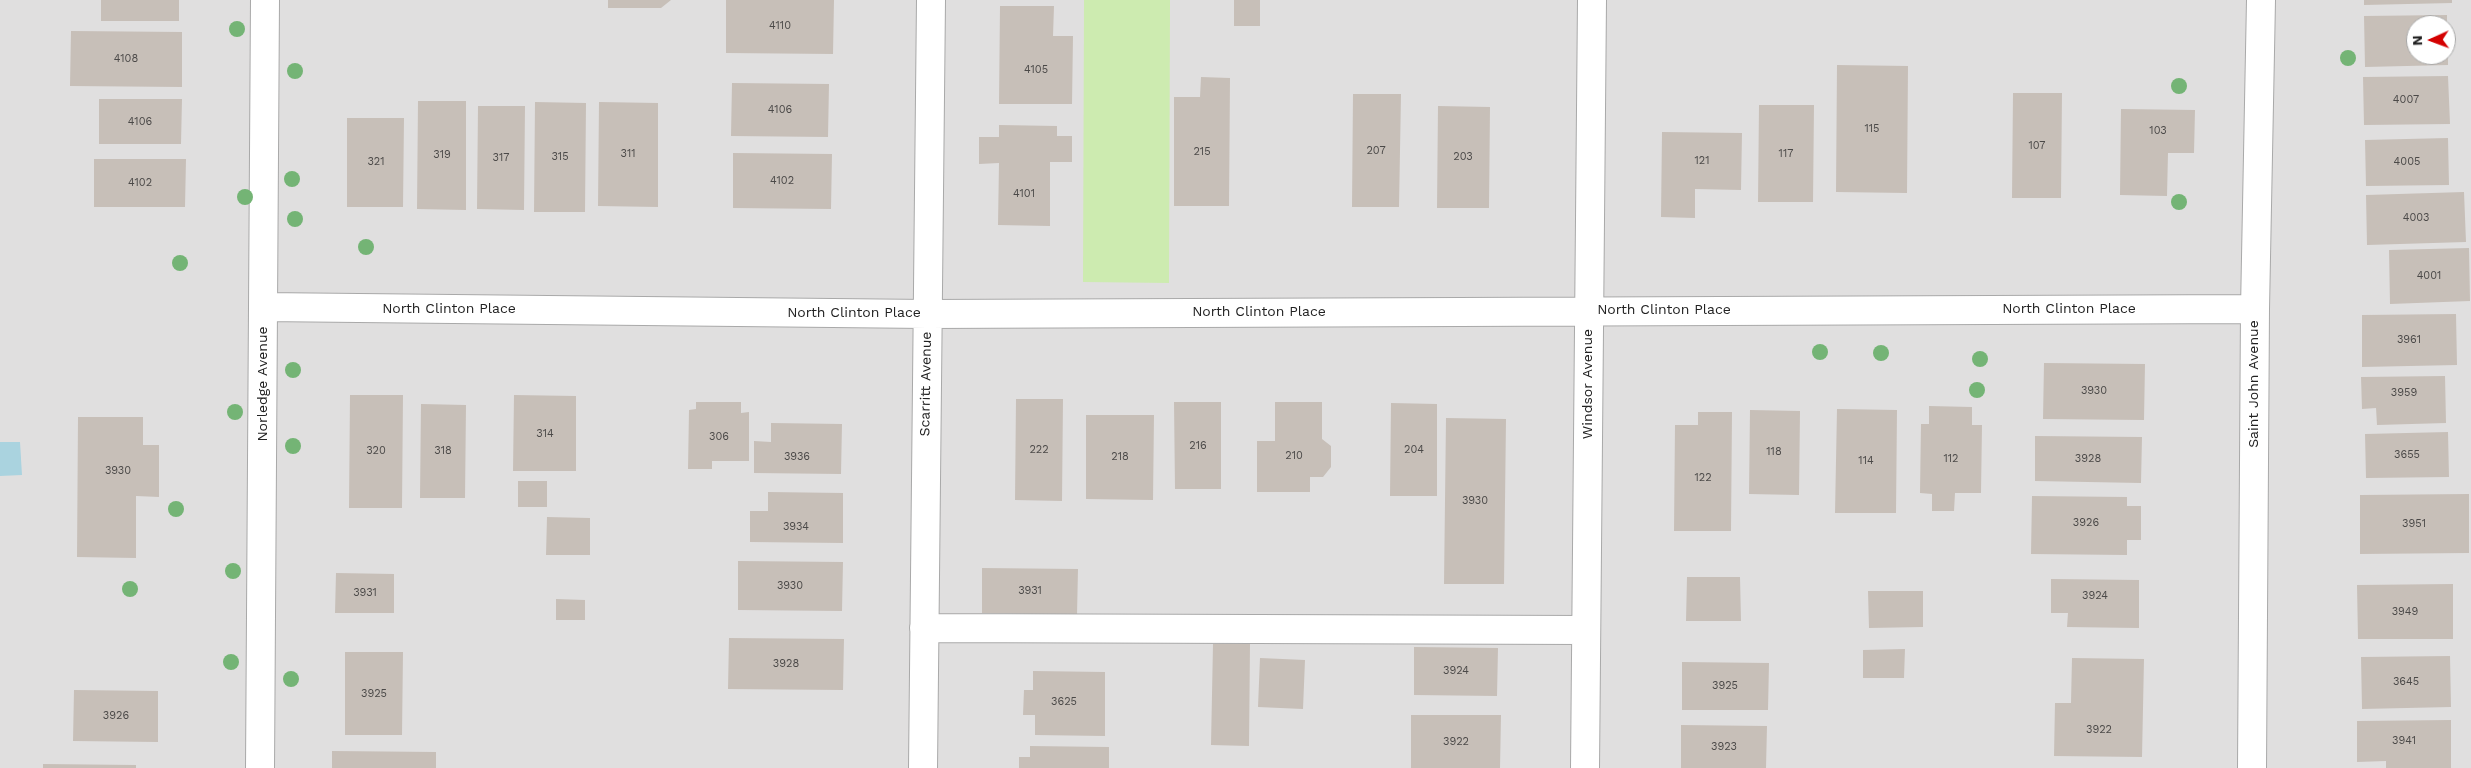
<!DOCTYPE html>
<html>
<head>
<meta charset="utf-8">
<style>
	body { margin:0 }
	#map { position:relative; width:2471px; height:768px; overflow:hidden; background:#f2efe9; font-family:"Work Sans",sans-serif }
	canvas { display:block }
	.north { position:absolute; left:2406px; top:15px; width:50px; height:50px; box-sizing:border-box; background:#fff; border:1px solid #a7a7a7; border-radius:50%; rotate:268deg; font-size:14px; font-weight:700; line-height:20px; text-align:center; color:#222 }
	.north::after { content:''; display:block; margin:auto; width:18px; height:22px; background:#d40000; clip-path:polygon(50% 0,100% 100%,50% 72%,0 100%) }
</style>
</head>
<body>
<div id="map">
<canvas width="2471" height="768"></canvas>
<div class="north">N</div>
</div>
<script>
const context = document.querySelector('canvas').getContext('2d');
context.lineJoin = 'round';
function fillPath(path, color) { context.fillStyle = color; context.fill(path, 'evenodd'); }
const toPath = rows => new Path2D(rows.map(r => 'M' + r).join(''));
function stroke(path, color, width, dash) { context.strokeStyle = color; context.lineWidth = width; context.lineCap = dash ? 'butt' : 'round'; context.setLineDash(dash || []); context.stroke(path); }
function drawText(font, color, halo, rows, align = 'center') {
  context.font = font + ' "Work Sans",sans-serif'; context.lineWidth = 4; context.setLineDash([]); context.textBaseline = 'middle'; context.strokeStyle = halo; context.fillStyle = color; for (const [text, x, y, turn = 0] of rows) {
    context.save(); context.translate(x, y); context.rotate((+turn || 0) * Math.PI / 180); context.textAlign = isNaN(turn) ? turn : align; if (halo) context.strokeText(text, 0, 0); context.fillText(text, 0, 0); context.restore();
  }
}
const residential = toPath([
	[0,0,2471,0,2471,768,0,768],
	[2416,25,2446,25,2446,55,2416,55]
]);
const grass = toPath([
	[1084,0,1170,0,1169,283,1083,282]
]);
const water = toPath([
	[0,442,20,442,22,475,0,476]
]);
const building = toPath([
	[101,0,179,0,179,21,101,21],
	[608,0,671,0,661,8,608,8],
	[726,0,834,0,833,54,726,53],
	[1234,0,1260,0,1260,26,1234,26],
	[2364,0,2452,0,2452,3,2364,5],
	[1000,6,1054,6,1053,36,1073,36,1072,104,999,104],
	[2447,15,2447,25,2416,25,2416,55,2446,55,2448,44,2448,65,2365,67,2364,16],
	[71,31,182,32,182,87,70,86],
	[1837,65,1908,66,1907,193,1836,192],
	[2448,76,2450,124,2364,125,2363,77],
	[1201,77,1230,78,1229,206,1174,206,1174,97,1200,97],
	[732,83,829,84,828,137,731,136],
	[2013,93,2062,93,2061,198,2012,198],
	[1353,94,1401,94,1399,207,1352,207],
	[99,99,182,99,181,144,99,144],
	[418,101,466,101,466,210,417,209],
	[535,102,586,103,585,212,534,212],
	[599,102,658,103,658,207,598,206],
	[1759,105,1814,105,1813,202,1758,202],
	[478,106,525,106,524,210,477,209],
	[1438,106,1490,107,1489,208,1437,208],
	[2121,109,2195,110,2194,153,2168,153,2167,196,2120,195],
	[347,118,404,118,403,207,347,207],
	[999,125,1057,126,1057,136,1072,136,1072,162,1050,162,1050,226,998,225,999,163,979,164,979,137,999,137],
	[1662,132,1742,133,1741,190,1695,189,1695,218,1661,217],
	[2448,138,2449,185,2366,186,2365,140],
	[733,153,832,154,831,209,733,208],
	[94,159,186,159,185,207,94,207],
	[2464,192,2466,242,2367,245,2366,195],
	[2469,248,2470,301,2390,304,2389,250],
	[2456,314,2457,365,2362,367,2362,315],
	[2044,363,2145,364,2144,420,2043,419],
	[2445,376,2446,423,2377,425,2376,408,2362,409,2361,377],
	[350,395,403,395,402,508,349,508],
	[514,395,576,396,576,471,513,471],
	[1016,399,1063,399,1062,501,1015,500],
	[696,402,741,402,741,413,749,412,749,461,712,461,712,469,688,469,689,410,696,409],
	[1174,402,1221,402,1221,489,1175,489],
	[1275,402,1322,402,1322,439,1331,446,1331,467,1323,477,1310,477,1310,492,1257,492,1257,441,1275,441],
	[1391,403,1437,404,1437,496,1390,496],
	[421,404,466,405,465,498,420,498],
	[1929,406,1972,407,1972,425,1982,425,1981,493,1955,493,1954,511,1932,511,1932,494,1920,493,1921,424,1929,424],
	[1837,409,1897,410,1896,513,1835,513],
	[1750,410,1800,411,1799,495,1749,494],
	[1698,412,1732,412,1731,531,1674,531,1675,425,1698,425],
	[1086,415,1154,415,1153,500,1086,499],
	[78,417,143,417,143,445,159,445,159,497,136,496,136,558,77,557],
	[1446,418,1506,419,1504,584,1444,584],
	[771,423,842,424,841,474,754,473,754,441,771,442],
	[2448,432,2449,477,2366,478,2365,434],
	[2035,436,2142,437,2141,483,2035,481],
	[518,481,547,481,547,507,518,507],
	[768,492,843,493,843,543,750,542,750,511,768,511],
	[2469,494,2469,553,2360,554,2360,495],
	[2032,496,2127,497,2127,506,2141,506,2141,540,2127,540,2127,555,2031,554],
	[547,517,590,518,590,555,546,555],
	[738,561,843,562,842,611,738,610],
	[982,568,1078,569,1077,615,982,613],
	[336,573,394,574,394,613,335,613],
	[1687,577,1740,577,1741,621,1686,621],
	[2051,579,2139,580,2139,628,2067,627,2068,613,2051,613],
	[2453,584,2453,639,2358,639,2357,585],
	[1868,591,1923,591,1923,627,1869,628],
	[556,599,585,600,585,620,556,620],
	[729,638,844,639,843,690,728,689],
	[1213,644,1250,644,1249,746,1211,745],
	[1414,647,1498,648,1497,696,1414,695],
	[1905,649,1904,678,1863,678,1863,650],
	[345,652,403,652,402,735,345,735],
	[2450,656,2451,707,2362,709,2361,657],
	[1260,658,1305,660,1303,709,1258,707],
	[2072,658,2144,659,2142,757,2054,756,2055,703,2071,703],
	[1682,662,1769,663,1768,710,1682,710],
	[1033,671,1105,672,1105,736,1035,735,1035,715,1023,715,1024,690,1033,690],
	[74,690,158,691,158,742,73,741],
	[1411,715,1501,715,1500,768,1411,768],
	[2451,720,2451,768,2386,768,2386,761,2357,762,2357,721],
	[1681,725,1767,726,1766,768,1681,768],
	[1030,746,1109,747,1109,768,1019,768,1019,757,1030,757],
	[332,751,436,752,436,768,332,768],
	[43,764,136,765,136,768,43,768]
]);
const minor = toPath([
	[264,307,927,314,2255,309],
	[924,628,1586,630],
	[260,768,265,0],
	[923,768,931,0],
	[1585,768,1592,0],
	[2252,768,2255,309,2261,0]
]);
const trees = [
	[237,29],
	[2348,58],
	[295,71],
	[2179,86],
	[292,179],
	[245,197],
	[2179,202],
	[295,219],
	[366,247],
	[180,263],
	[1820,352],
	[1881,353],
	[1980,359],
	[293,370],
	[1977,390],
	[235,412],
	[293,446],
	[176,509],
	[233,571],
	[130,589],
	[231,662],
	[291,679]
];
const numberNames = [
	["4110",780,26],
	["4108",126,59],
	["4105",1036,70],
	["4007",2406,100],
	["4106",780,110],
	["4106",140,122],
	["115",1872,129],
	["103",2158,131],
	["107",2037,146],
	["207",1376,151],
	["215",1202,152],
	["311",628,154],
	["117",1786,154],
	["319",442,155],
	["315",560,157],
	["203",1463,157],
	["317",501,158],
	["121",1702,161],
	["321",376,162],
	["4005",2407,162],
	["4102",782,181],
	["4102",140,183],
	["4101",1024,194],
	["4003",2416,218],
	["4001",2429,276],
	["3961",2409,340],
	["3930",2094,391],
	["3959",2404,393],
	["314",545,434],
	["306",719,437],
	["216",1198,446],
	["222",1039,450],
	["204",1414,450],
	["320",376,451],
	["318",443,451],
	["118",1774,452],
	["3655",2407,455],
	["210",1294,456],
	["3936",797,457],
	["218",1120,457],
	["112",1951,459],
	["3928",2088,459],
	["114",1866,461],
	["3930",118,471],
	["122",1703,478],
	["3930",1475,501],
	["3926",2086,523],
	["3951",2414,524],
	["3934",796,527],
	["3930",790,586],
	["3931",1030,591],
	["3931",365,593],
	["3924",2095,596],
	["3949",2405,612],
	["3928",786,664],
	["3924",1456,671],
	["3645",2406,682],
	["3925",1725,686],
	["3925",374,694],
	["3625",1064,702],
	["3926",116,716],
	["3922",2099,730],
	["3941",2404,741],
	["3922",1456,742],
	["3923",1724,747]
];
const streetNames = [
	["North Clinton Place",449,309],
	["North Clinton Place",2069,309],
	["North Clinton Place",1664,310],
	["North Clinton Place",1259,312],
	["North Clinton Place",854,313],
	["Norledge Avenue",263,384,-90],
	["Scarritt Avenue",926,384,-89],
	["Windsor Avenue",1588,384,-90],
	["Saint John Avenue",2254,384,-90]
];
fillPath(residential, '#e0dfdf');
fillPath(grass, '#cdebb0');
fillPath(water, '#aad3df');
fillPath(building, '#c7bfb8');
stroke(minor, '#a9a9a9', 30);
stroke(minor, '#fff', 28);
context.fillStyle = '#74b475';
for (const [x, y] of trees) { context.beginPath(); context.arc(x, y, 8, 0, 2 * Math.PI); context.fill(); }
drawText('11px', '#4b4948', null, numberNames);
drawText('14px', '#222', '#fff', streetNames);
</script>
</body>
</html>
